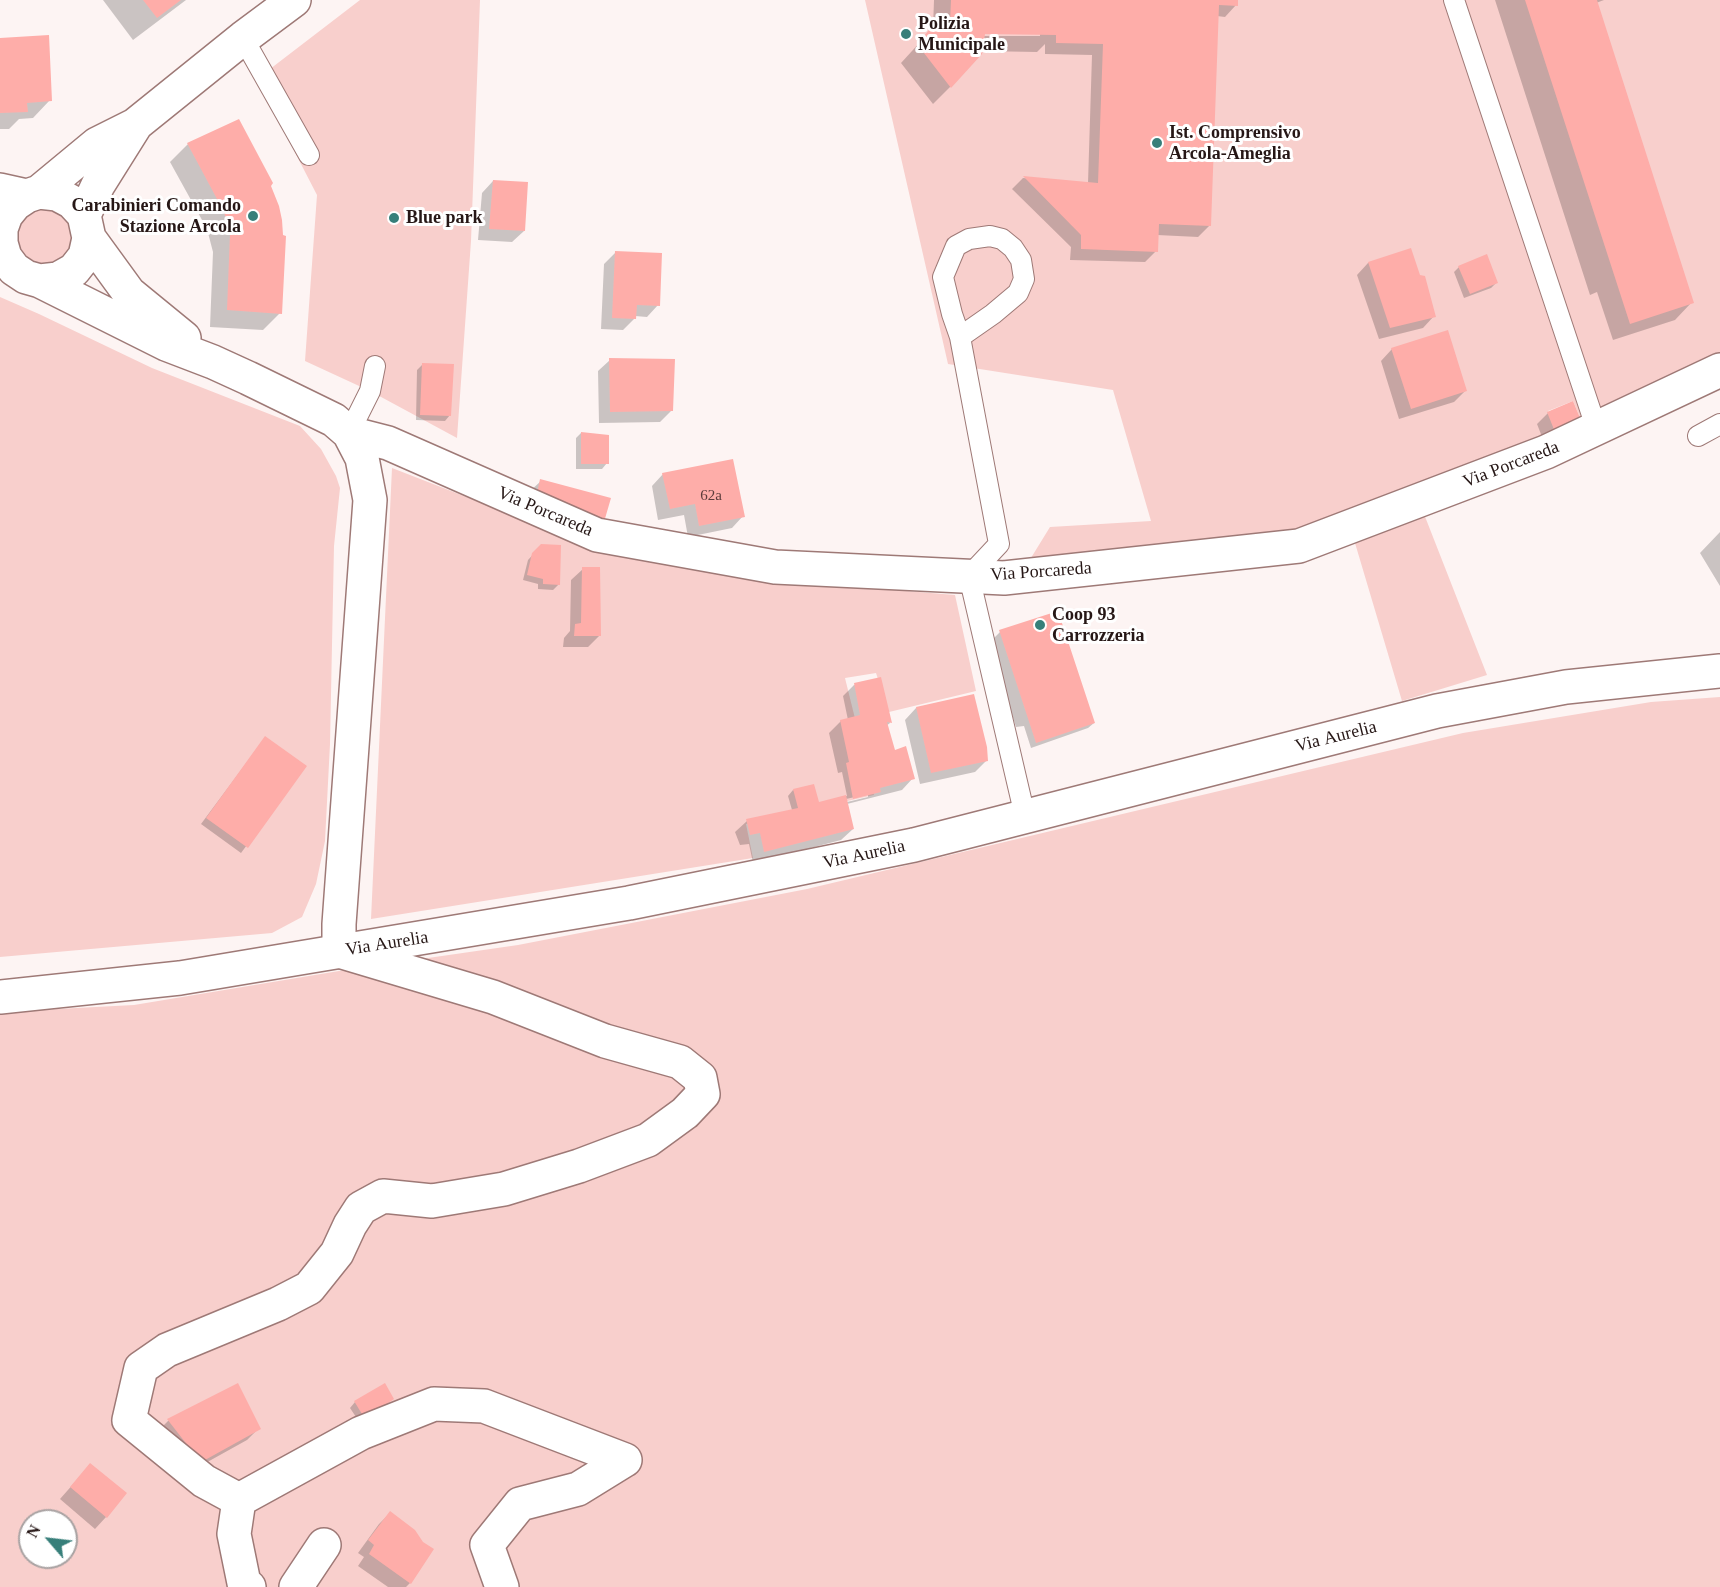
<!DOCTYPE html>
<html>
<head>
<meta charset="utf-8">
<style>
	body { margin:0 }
	#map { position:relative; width:1720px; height:1587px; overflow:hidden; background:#fdf4f3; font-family:Georgia,serif }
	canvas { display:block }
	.north { position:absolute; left:18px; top:1509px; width:60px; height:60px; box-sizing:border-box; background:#fff; border:2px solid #a8a2a2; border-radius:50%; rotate:298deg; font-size:16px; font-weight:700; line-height:24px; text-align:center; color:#261716 }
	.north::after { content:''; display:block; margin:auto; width:21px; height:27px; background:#377f7a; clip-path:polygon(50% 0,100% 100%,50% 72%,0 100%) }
</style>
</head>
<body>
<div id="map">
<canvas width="1720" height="1587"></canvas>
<div class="north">N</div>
</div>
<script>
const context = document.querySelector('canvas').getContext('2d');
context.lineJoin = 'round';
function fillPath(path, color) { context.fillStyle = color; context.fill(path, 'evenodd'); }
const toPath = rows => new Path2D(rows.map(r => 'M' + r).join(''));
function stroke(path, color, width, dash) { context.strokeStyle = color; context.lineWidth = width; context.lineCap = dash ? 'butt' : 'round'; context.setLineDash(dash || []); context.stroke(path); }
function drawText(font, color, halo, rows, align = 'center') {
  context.font = font + ' Georgia,serif'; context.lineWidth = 6; context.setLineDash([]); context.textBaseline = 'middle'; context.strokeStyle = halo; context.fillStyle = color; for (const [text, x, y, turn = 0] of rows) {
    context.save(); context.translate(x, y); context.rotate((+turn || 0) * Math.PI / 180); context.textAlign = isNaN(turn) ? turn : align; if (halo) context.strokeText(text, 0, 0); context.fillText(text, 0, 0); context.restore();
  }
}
const green = toPath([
	[360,0,480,0,471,241,457,438,370,391,305,361,317,195,257,79],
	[865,0,1720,0,1720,358,1583,425,1573,401,1548,411,1557,437,1412,486,1295,540,1026,566,1050,527,1151,521,1113,390,948,364],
	'18 236a28 28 0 1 1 56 0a28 28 0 1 1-56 0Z',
	[0,297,39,314,152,368,300,426,321,449,336,476,340,488,334,546,330,744,325,841,316,884,302,917,272,933,0,957],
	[392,468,559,533,822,584,955,595,976,691,889,712,876,673,845,678,874,795,746,824,753,858,371,919],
	[1424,514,1487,675,1402,701,1355,543],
	[1720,697,1720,1587,0,1587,0,1012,134,1005,345,970,518,945,807,889,1463,733,1651,702],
	[30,1521,66,1521,66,1557,30,1557]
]);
const shadow = toPath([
	[103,0,186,0,133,40],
	[934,0,1236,0,1236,5,1225,17,1217,16,1210,225,1198,237,1157,235,1156,251,1145,262,1070,260,1071,247,1012,189,1023,178,1088,183,1092,55,1045,54,1045,44,1037,52,981,51,950,87,933,104,901,63,933,28],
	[977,33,1040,33,1040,36,977,36],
	[1495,0,1604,0,1596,3,1692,302,1675,320,1613,340,1597,292,1590,295],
	[0,40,50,100,33,118,19,119,9,129,0,129],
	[188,144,269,186,280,313,263,330,210,327,213,252,207,229,170,162],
	[493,181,524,231,512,242,478,240,482,193],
	[1410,250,1434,316,1423,328,1379,339,1357,275,1368,263],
	[616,252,658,305,647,317,635,316,635,318,623,330,601,329,604,264],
	[1459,267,1497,282,1491,288,1464,298,1454,272],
	[1392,349,1465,391,1454,402,1399,419,1381,361],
	[610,360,671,411,660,422,599,423,598,371],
	[423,364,450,415,445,421,416,420,417,370],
	[1573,403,1546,447,1537,424,1548,413],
	[581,433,607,463,602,469,576,469,576,438],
	[663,474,743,516,732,528,688,537,684,515,658,520,652,486],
	[541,481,602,521,529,492],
	[1720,532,1720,586,1700,553],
	[541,546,559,584,553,590,538,589,538,584,523,580,528,560],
	[583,569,600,635,588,647,563,647,564,638,570,631,571,580],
	[1000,632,1094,723,1088,728,1031,748,1024,726,1016,727,989,643],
	[880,678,890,723,886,726,894,752,913,778,902,790,847,804,853,829,841,840,753,863,749,844,740,845,735,832,747,821,792,810,788,796,793,790,817,804,847,796,842,772,838,773,829,733,841,721,848,720,843,696,854,685],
	[868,794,868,797,847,802,846,799],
	[972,696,987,760,975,772,920,784,905,720,916,708],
	[265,738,305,767,241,853,201,824],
	[237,1385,259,1428,247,1440,193,1470,157,1432,168,1421],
	[392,1399,360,1423,350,1408,355,1402],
	[90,1465,106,1517,95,1529,60,1499],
	[390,1513,410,1583,406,1587,388,1587,358,1566,364,1557,358,1553,379,1524]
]);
const building = toPath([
	[143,0,181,0,157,18],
	[951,0,1238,0,1238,6,1219,5,1211,226,1159,224,1158,252,1081,249,1081,235,1023,176,1098,183,1103,44,1056,43,1056,35,985,34,982,54,951,88,917,44,936,22,950,23],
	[1525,0,1597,0,1694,303,1630,324],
	[49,35,52,101,27,103,28,112,0,113,0,38],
	[239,119,273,183,271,186,279,206,282,220,283,235,286,236,282,314,227,310,230,234,224,212,187,143],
	[493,180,528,182,525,231,489,229],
	[1411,248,1420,275,1425,276,1436,317,1390,328,1368,262],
	[615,251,662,253,660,306,637,305,636,319,612,318],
	[1487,254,1498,283,1470,294,1458,266],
	[1448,330,1467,391,1411,409,1391,348],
	[609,358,675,359,673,411,610,412],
	[422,363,454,364,451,416,420,415],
	[1573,401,1583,425,1557,437,1547,412],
	[581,432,609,435,609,464,581,464],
	[733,459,745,517,699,526,695,504,670,509,662,473],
	[540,479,611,498,604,522,536,498],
	[541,544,561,545,560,585,543,584,543,579,527,575,532,553],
	[582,567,600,567,601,636,574,636,575,624,581,623],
	[1058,611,1095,723,1036,743,999,630],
	[881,677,892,723,887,722,895,750,906,746,915,779,880,788,881,792,853,799,846,763,849,762,840,720,860,715,854,683],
	[974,694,987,747,988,761,931,773,916,707],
	[265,736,307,766,248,848,206,818],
	[814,784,819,802,846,795,854,829,764,852,760,833,750,835,746,819,798,808,793,789],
	[238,1383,261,1429,205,1460,192,1451,167,1419],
	[385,1383,394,1399,365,1419,354,1401],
	[90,1463,127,1493,107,1518,70,1487],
	[390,1511,415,1530,423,1542,434,1549,411,1584,369,1554,374,1545,368,1540]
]);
const service = toPath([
	[1454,0,1597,430],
	[243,38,309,155],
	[960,337,993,314,1018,293,1024,279,1021,260,1013,248,1002,239,990,236,969,239,956,246,943,277,952,314,960,337,999,544,969,576,1025,816],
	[349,433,370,391,375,366],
	[1698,436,1720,424]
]);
const minor = toPath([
	[0,190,27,196,39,192,57,194,72,202,84,215,89,238,85,256,74,270,58,279,40,281,26,277,14,269,5,257,1,243,1,229,6,215,15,204,27,196],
	[39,192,97,144,135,125,243,38,294,0],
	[84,215,98,185,135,126],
	[89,238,129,293,184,338],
	[40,281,166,344,213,362,248,378,334,420,349,433,362,458,370,500,339,924,339,951,493,997,605,1041,680,1062,700,1078,703,1094,685,1113,648,1140,579,1166,504,1189,432,1201,383,1196,361,1208,350,1225,337,1253,309,1288,278,1304,167,1350,141,1368,129,1420,204,1481,239,1500,361,1433,434,1404,484,1406,625,1460],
	[349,433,388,443,597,535,775,567,1004,578,1299,546,1546,452,1720,370],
	[239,1500,234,1534,244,1583,249,1587],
	[296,1587,324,1545],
	[502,1587,487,1545,520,1504,578,1489,625,1460]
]);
const primary = toPath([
	[0,997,180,978,629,903,914,845,1437,711,1566,687,1720,671]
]);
const markers = [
	[906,34,6,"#377f7a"],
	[1157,143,6,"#377f7a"],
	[253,216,6,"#377f7a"],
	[394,218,6,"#377f7a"],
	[1040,625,6,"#377f7a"]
];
const numberNames = [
	["62a",711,496]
];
const poiNames = [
	["Polizia",918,24],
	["Municipale",918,45],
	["Ist. Comprensivo",1169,133],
	["Arcola-Ameglia",1169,154],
	["Carabinieri Comando",241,206,"right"],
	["Stazione Arcola",241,227,"right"],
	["Blue park",406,218],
	["Coop 93",1052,615],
	["Carrozzeria",1052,636]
];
const streetNames = [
	["Via Porcareda",1511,465,-21],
	["Via Porcareda",545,512,23],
	["Via Porcareda",1041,572,-4],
	["Via Aurelia",1336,737,-14],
	["Via Aurelia",864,855,-12],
	["Via Aurelia",387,944,-9]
];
fillPath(green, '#f8cfcc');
fillPath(shadow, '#0003');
fillPath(building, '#feada9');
stroke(service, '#9e7976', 22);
stroke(minor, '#9e7976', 36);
stroke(primary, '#9e7976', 36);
stroke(service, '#fff', 20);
stroke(minor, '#fff', 33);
stroke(primary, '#fff', 33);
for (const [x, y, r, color] of markers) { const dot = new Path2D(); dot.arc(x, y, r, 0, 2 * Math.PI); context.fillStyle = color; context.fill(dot); stroke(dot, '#fff', 2); }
drawText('15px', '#5c3c3b', null, numberNames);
drawText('bold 18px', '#261716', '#fff', poiNames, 'left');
drawText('18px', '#261716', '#fff', streetNames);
</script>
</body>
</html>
